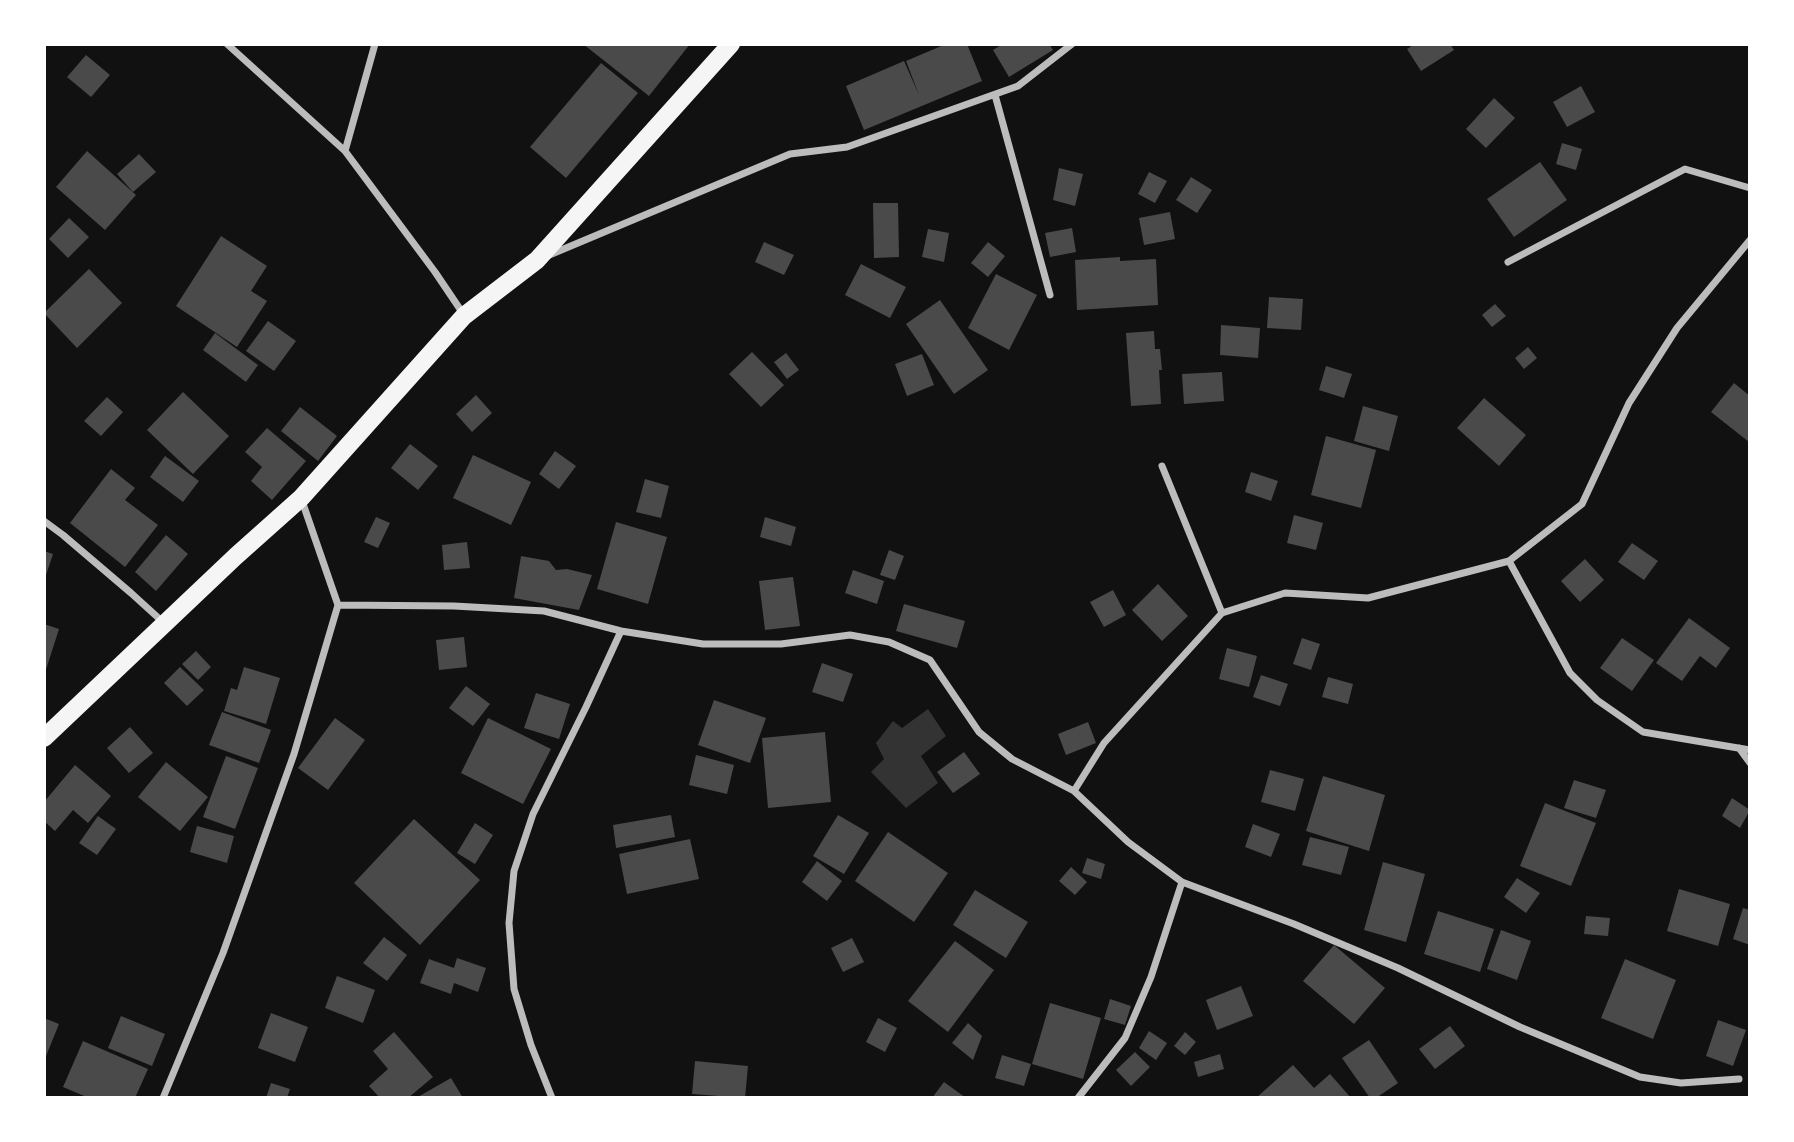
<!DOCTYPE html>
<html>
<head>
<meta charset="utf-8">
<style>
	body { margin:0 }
	#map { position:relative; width:1794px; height:1142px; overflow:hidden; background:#111; font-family:Helvetica,sans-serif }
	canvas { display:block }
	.frame { position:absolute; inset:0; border:46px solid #fff; pointer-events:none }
</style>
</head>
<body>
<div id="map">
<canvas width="1794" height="1142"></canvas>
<div class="frame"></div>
</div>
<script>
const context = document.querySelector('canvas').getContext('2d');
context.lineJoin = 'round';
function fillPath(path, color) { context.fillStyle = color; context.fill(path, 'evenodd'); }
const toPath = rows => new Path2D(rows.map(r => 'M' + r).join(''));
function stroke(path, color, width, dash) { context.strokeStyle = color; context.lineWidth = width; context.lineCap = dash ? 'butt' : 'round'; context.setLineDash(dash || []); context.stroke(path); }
const water = toPath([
	[928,709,946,736,921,756,938,783,906,808,871,772,884,759,876,743,893,721,902,728]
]);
const building = toPath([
	[583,44,690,44,649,96],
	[946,44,967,44,982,81,864,130,846,86,904,61,919,95,906,61],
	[1003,44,1049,44,1053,50,1009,77,993,50],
	[1415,44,1450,44,1454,50,1421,71,1407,49],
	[86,55,110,75,91,97,67,77],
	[601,63,638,93,566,178,530,147],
	[1581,86,1595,112,1567,127,1553,102],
	[1494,98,1515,118,1486,148,1466,129],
	[1562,143,1582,149,1576,170,1556,164],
	[87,151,136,195,105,230,56,187],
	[139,154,156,172,133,192,117,174],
	[1540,162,1567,200,1514,237,1487,199],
	[1059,168,1083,174,1075,206,1053,200],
	[1149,172,1167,181,1155,203,1138,194],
	[1191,177,1212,190,1197,213,1176,200],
	[873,203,898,203,899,257,874,258],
	[1170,212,1175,239,1144,245,1139,218],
	[69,218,89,237,68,258,49,239],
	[1072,228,1076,252,1050,257,1045,233],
	[928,229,949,233,944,262,922,257],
	[221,236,267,266,251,291,267,301,237,347,176,306],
	[764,242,794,255,784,275,755,262],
	[988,242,1005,256,988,277,971,263],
	[1120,257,1120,261,1156,259,1158,305,1077,310,1075,260],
	[861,264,906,287,890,318,845,295],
	[89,269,122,303,77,348,44,313],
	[996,274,1037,295,1009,350,968,328],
	[1269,297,1303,299,1301,330,1267,328],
	[940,300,988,370,954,394,906,324],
	[1495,304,1506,316,1492,327,1482,315],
	[268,321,296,341,274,371,246,351],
	[1221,325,1260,328,1258,358,1220,355],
	[1154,331,1155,349,1160,349,1162,370,1159,370,1161,404,1131,406,1126,333],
	[215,333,258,365,246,382,203,350],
	[1528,347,1537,358,1524,369,1515,358],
	[752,352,784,385,761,407,729,374],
	[786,353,799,370,787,379,774,362],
	[922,354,934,385,907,396,895,364],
	[1326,366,1352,374,1344,398,1319,390],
	[1222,372,1224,401,1184,404,1182,374],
	[1734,383,1750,396,1750,440,1749,442,1711,412],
	[183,392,229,436,193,474,147,430],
	[476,395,492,413,472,432,456,414],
	[107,397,123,412,101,436,84,421],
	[1484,398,1526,435,1499,466,1457,428],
	[1363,406,1398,416,1389,451,1354,441],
	[300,407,337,436,318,461,281,431],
	[267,428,306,461,272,500,251,481,262,467,245,452],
	[1326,436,1376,450,1361,508,1311,495],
	[410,444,438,466,418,490,391,468],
	[555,451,576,466,559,489,539,474],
	[473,455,531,482,511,525,453,498],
	[165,456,199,481,183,502,150,477],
	[111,469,135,488,125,500,158,525,125,567,70,523],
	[1251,472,1278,481,1271,501,1245,492],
	[645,479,669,486,661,518,636,512],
	[1294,515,1323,523,1316,550,1287,543],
	[376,517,390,523,378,548,364,542],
	[765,517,796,527,791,546,760,537],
	[616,522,667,537,648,604,597,589],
	[166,535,188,554,156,591,135,572],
	[467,542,470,568,444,570,442,545],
	[1632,543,1658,561,1644,580,1618,562],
	[889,550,904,556,895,580,880,575],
	[44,551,53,554,44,581],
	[521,556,549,561,556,570,567,569,592,575,579,610,514,598],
	[1585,559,1604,580,1580,602,1561,581],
	[853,570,884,581,877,604,845,593],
	[793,577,800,626,765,630,759,581],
	[1158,584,1188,616,1162,641,1132,610],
	[1113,590,1126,615,1104,627,1090,602],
	[904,604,965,621,957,648,896,631],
	[1689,618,1730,648,1716,668,1700,656,1682,681,1656,663],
	[44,624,59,629,44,676],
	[464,637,467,667,439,670,436,640],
	[1302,638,1320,644,1311,670,1293,664],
	[1622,638,1654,660,1632,691,1600,668],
	[1227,648,1257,656,1249,687,1219,679],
	[196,651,211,667,198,680,182,664],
	[822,663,853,674,843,702,812,692],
	[180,667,204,690,187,706,164,683],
	[244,667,280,678,266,724,224,711,231,688,237,690],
	[1261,675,1288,684,1280,706,1253,697],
	[1328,677,1353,684,1348,704,1322,697],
	[466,686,490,704,473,726,449,708],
	[536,693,570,704,559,739,524,728],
	[714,700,766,718,750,763,698,745],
	[222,712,271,730,259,763,209,745],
	[335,718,365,740,328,790,298,768],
	[488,718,551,749,523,804,461,773],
	[1088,722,1096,743,1066,755,1058,734],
	[130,727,153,753,129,773,107,748],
	[825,732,831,802,768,808,762,738],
	[964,752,980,774,953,793,937,772],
	[696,755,734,765,727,794,689,785],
	[226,756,258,768,235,829,203,817],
	[166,762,208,797,180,831,138,797],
	[75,765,111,796,88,823,73,810,55,831,44,821,44,802],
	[1270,770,1304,779,1295,811,1261,802],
	[1323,776,1385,795,1369,851,1306,831],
	[1574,780,1606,790,1596,818,1564,808],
	[1732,798,1750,810,1740,828,1722,816],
	[1545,803,1596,823,1571,886,1520,866],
	[671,815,675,837,616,848,613,825],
	[838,815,869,833,844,874,813,856],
	[98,816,116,829,97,855,79,843],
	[414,819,480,880,420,945,354,883],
	[475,823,493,835,475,864,457,853],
	[1253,824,1280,834,1271,857,1245,847],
	[197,826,234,836,227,863,190,852],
	[888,832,948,873,914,922,855,881],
	[1310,837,1349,847,1341,875,1302,865],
	[690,839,699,879,627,894,619,854],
	[1087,858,1105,864,1101,879,1082,873],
	[817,861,842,881,827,901,802,882],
	[1383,862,1425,874,1406,942,1364,930],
	[1071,867,1087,882,1075,895,1059,881],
	[1517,878,1540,893,1526,913,1504,897],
	[1679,889,1730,904,1718,946,1667,931],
	[975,890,1028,922,1006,958,953,925],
	[1743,908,1750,910,1750,945,1733,939],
	[1438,911,1494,929,1480,972,1424,954],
	[1586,916,1610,918,1608,936,1584,934],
	[1501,930,1531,941,1517,980,1487,969],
	[384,937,407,955,387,981,363,963],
	[852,938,864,962,843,972,831,948],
	[955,941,994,970,948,1032,908,1001],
	[1334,945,1385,988,1354,1024,1303,981],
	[457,958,486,968,478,992,454,983,451,994,420,983,429,959,454,968],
	[1625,959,1676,980,1653,1039,1601,1018],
	[337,976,375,990,363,1023,325,1008],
	[1241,986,1253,1016,1217,1030,1206,1000],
	[1110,999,1131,1006,1125,1025,1104,1019],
	[1050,1003,1101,1018,1083,1079,1032,1064],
	[271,1013,308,1027,295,1062,258,1048],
	[121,1016,165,1034,152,1066,108,1048],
	[44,1018,59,1024,44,1061],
	[878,1018,897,1028,885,1052,866,1042],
	[1718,1020,1746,1030,1733,1066,1706,1056],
	[968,1023,982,1036,973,1060,952,1043],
	[1450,1026,1465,1046,1435,1069,1419,1049],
	[1149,1031,1167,1043,1156,1060,1139,1048],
	[394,1032,433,1077,408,1098,380,1098,369,1086,388,1069,373,1051],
	[1185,1032,1196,1042,1185,1055,1174,1046],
	[1369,1040,1398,1083,1376,1098,1370,1098,1342,1058],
	[83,1041,148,1069,135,1098,89,1098,63,1087],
	[1135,1052,1150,1067,1131,1086,1116,1070],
	[1220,1054,1224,1069,1198,1077,1194,1062],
	[1002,1055,1031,1064,1024,1086,995,1078],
	[695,1061,748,1066,745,1098,692,1094],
	[1293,1065,1314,1088,1330,1074,1351,1098,1256,1098],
	[451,1078,463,1098,416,1098],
	[944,1082,966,1098,932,1098],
	[271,1083,290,1089,287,1098,266,1098]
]);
const minor = toPath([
	[227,44,345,151],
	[375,44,345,151,435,272,464,315],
	[995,95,1050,295],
	[547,256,790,154,847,147,1018,86,1072,44],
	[1508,262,1685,169,1750,188],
	[1162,466,1222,613],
	[301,498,338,605,454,606,544,611,621,631,703,644,781,644,850,635,889,642,930,660,979,732,1012,759,1074,791,1128,842,1182,882,1151,977,1125,1038,1078,1098],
	[44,521,63,535,131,593,164,623],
	[1509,561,1570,673,1597,700,1643,732,1750,750],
	[1739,748,1750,763],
	[1074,791,1104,743,1222,613,1285,593,1368,598,1509,561,1582,504,1629,403,1677,328,1750,240],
	[1182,882,1294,924,1398,968,1520,1027,1640,1077,1681,1083,1739,1079],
	[163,1098,223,953,294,754,338,605],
	[552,1098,531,1045,514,989,509,923,514,871,533,814,586,707,621,631]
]);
const primary = toPath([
	[44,738,236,556,301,498,464,316,537,260,731,44]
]);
fillPath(water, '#333');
fillPath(building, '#4a4a4a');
stroke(minor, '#bcbcbc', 7);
stroke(primary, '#f5f5f5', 18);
</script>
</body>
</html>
